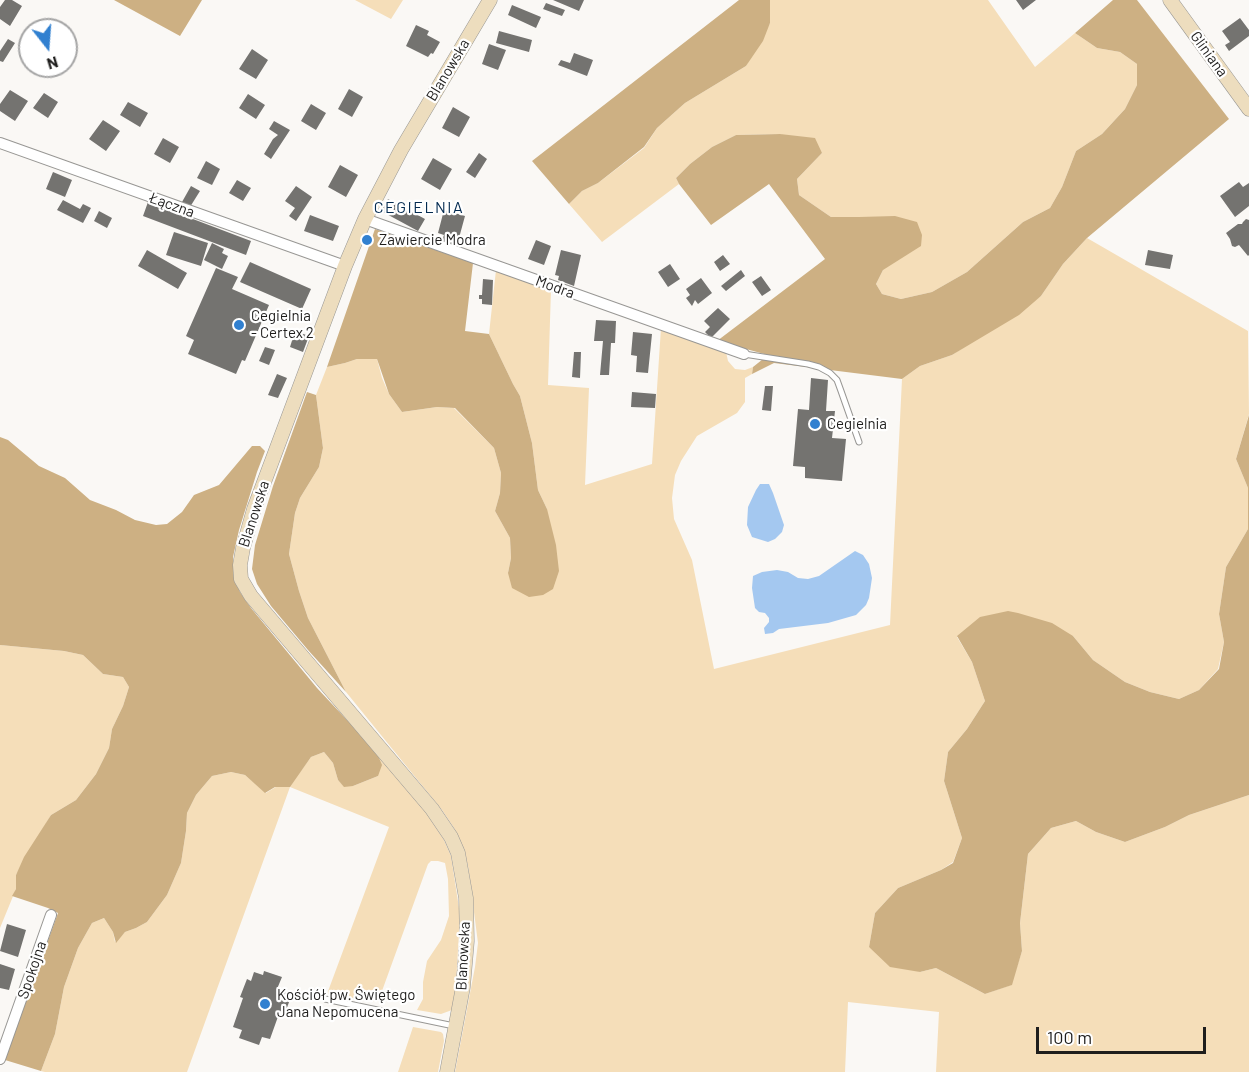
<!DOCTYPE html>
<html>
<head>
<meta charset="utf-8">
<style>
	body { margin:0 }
	#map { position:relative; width:1249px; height:1072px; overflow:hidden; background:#faf8f5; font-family:Barlow,sans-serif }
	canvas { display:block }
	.north { position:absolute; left:18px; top:18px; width:60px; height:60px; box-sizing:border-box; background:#fff; border:2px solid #a5a5a5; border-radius:50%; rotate:163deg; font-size:16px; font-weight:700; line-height:24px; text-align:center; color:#1f1e1d }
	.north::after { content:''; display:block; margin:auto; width:21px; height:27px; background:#3180d0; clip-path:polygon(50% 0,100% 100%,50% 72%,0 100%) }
	.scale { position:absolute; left:1036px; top:1027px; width:170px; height:27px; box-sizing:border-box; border:3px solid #1f1e1d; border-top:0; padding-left:8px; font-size:18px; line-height:21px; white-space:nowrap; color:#1f1e1d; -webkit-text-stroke:4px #fff; paint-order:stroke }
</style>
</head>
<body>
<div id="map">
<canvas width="1249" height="1072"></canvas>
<div class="north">N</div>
<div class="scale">100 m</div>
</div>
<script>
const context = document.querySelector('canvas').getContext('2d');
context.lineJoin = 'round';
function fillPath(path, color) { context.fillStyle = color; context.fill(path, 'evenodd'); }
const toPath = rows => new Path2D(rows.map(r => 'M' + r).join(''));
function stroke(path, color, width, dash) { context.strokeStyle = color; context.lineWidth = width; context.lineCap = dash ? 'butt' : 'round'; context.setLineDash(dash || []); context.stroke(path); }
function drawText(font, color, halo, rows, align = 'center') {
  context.font = font + ' Barlow,sans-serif'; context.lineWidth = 4.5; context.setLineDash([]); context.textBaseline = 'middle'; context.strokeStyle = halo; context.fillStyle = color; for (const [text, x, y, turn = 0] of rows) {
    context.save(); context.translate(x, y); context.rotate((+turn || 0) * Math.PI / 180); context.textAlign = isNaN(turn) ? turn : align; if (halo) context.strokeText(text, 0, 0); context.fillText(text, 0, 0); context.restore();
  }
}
const green = toPath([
	[355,0,403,0,391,19],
	[770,0,988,0,1035,67,1075,33,1097,48,1120,52,1137,64,1137,85,1125,109,1102,134,1076,151,1062,187,1050,208,1023,222,967,272,932,292,901,299,882,294,876,284,883,270,859,218,831,217,799,195,797,179,822,153,780,134,736,135,712,147,690,164,676,178,679,184,602,242,569,204,582,191,598,183,644,148,657,128,685,103,746,66,770,23],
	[1087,238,1248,331,1249,414,1236,459,1248,488,1248,529,1226,567,1219,614,1224,642,1218,669,1199,690,1179,699,1150,692,1125,682,1093,660,1073,636,957,637,972,662,985,701,967,729,948,752,944,781,962,838,953,862,941,870,898,888,875,913,869,947,920,972,936,968,985,994,1011,985,1022,951,1020,923,1028,854,1051,828,1076,821,1096,832,1125,842,1165,827,1189,815,1249,795,1249,1072,936,1072,939,1012,848,1002,845,1072,455,1072,475,967,478,943,468,866,462,845,454,828,442,810,346,692,308,618,299,591,289,554,295,513,300,498,319,467,323,448,316,395,327,367,345,363,357,359,377,359,382,378,389,394,402,412,437,407,454,408,494,448,501,473,500,493,495,511,510,538,511,558,508,573,547,509,538,490,532,443,520,396,513,384,489,334,496,270,551,289,548,385,589,388,585,485,652,464,661,328,726,352,728,361,735,369,745,370,753,367,752,374,745,378,745,402,737,413,697,436,681,461,675,475,672,498,674,519,692,560,714,669,890,625,902,379,920,366,952,355,1041,296,1063,264],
	[0,645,64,651,83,655,103,674,123,677,129,687,123,706,112,729,109,748,96,774,76,800,51,815,16,875,16,889,0,928],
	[376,751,422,806,444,840,451,856,459,908,459,933,455,1000,452,1010,441,1014,417,1010,423,999,423,982,427,961,441,940,449,916,448,879,445,863,438,861,431,861,428,864,378,1002,327,994,389,827,290,787,187,1072,45,1072,41,1071,55,1034,64,987,78,948,92,923,104,918,113,932,115,942,125,932,136,928,147,922,167,895,181,863,186,831,187,813,196,795,212,776,231,772,245,775,266,793,300,772,311,757,324,752,333,763,338,780,344,786,353,786,378,776],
	[413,1027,441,1032,443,1034,444,1041,438,1072,398,1072]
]);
const forest = toPath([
	[114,0,202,0,180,36],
	[739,0,770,0,770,23,763,41,746,66,685,103,657,128,644,147,598,183,582,191,569,204,532,161],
	[1113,0,1137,0,1229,119,1087,238,1063,264,1041,296,1019,315,952,355,920,366,902,379,774,363,752,374,753,367,768,355,717,341,825,259,769,184,711,225,679,184,676,178,690,164,712,147,736,135,780,134,815,138,822,153,797,179,799,195,831,217,859,217,895,216,917,222,922,235,921,246,883,270,876,284,882,294,901,299,932,292,967,272,1023,222,1050,208,1062,187,1076,151,1102,134,1125,109,1137,85,1137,64,1120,52,1097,48,1075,33],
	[375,229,473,263,465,331,489,334,513,384,520,396,532,443,538,490,547,509,556,545,559,571,553,589,543,595,529,597,512,588,508,573,511,558,510,538,495,511,500,493,501,473,494,448,455,408,437,407,402,412,389,394,377,359,357,359,345,363,327,367],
	[307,392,316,395,323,448,319,467,300,498,295,513,289,554,299,591,308,618,346,692,308,650,271,606,257,584,252,569,255,545,273,486],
	[1249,415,1249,795,1189,815,1165,827,1125,842,1096,832,1076,821,1051,828,1028,854,1020,923,1022,951,1012,985,985,994,936,968,920,972,890,967,869,947,875,913,898,888,941,870,953,863,962,838,944,781,948,752,967,729,985,701,972,662,957,636,980,617,1008,611,1018,613,1052,623,1073,636,1093,660,1125,682,1150,692,1179,699,1199,690,1219,669,1224,642,1219,614,1226,567,1248,529,1248,488,1236,459],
	[0,437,8,440,39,466,65,478,90,500,116,510,135,520,156,525,167,524,182,512,194,495,219,485,252,446,260,446,265,451,257,472,239,530,233,557,234,577,240,592,251,608,317,688,376,751,382,765,378,776,353,786,344,787,338,780,333,763,324,752,311,757,290,787,275,787,265,793,245,775,231,772,212,776,196,795,187,813,186,831,181,863,167,895,147,922,136,928,125,932,116,943,113,932,104,918,92,923,78,948,64,987,55,1034,41,1071,5,1060,58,913,48,908,12,896,16,889,16,875,24,857,51,815,76,800,96,774,109,748,112,729,123,706,129,687,123,677,103,674,83,655,64,651,0,645]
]);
const water = toPath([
	[760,484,769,484,773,493,784,525,782,532,775,539,768,542,752,537,747,525,748,507,756,490],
	[855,551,863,555,869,564,872,578,869,598,866,605,856,615,828,623,779,629,773,633,765,634,764,628,769,622,769,618,765,613,759,612,755,608,752,588,753,576,762,572,777,570,788,572,798,578,808,579,819,576]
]);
const building = toPath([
	[5,0,12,0,22,6,10,26,0,19,0,7],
	[553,0,584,0,579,11],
	[1016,0,1036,0,1023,10],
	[546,3,565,10,562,16,543,9],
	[512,5,541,17,536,28,508,15],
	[1240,18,1249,30,1249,36,1229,51,1225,45,1230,42,1222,31],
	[416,25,429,31,427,35,440,42,433,54,431,53,428,57,406,46],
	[499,31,532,40,529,52,496,43],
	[8,39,15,43,3,62,0,61,0,51],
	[489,44,506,50,498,70,482,64],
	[252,49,268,60,256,79,239,69],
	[574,53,593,60,587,76,558,65,561,60,570,63],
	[349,89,363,97,352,117,338,109],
	[10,90,28,101,15,121,0,111,0,104],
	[44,93,58,102,48,118,33,108],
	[248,94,265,105,256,119,239,108],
	[128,102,148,113,140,127,120,115],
	[311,104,326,113,316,130,301,121],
	[453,107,470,117,459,137,442,128],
	[103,120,120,131,106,151,89,139],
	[274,121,290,130,271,159,264,154,273,139,278,135,269,129],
	[163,138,179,147,170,163,154,154],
	[479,153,487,159,475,178,466,172],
	[433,158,452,169,440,190,421,179],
	[206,161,220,169,212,185,197,178],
	[340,165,358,175,346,197,328,187],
	[53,172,72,180,65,197,46,189],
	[237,180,251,188,243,201,229,193],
	[1239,182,1243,187,1249,183,1249,206,1235,217,1220,196],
	[191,186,200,191,190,207,182,202],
	[296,186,312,197,296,221,289,216,295,208,285,201],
	[388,199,425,219,418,231,381,211],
	[63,200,80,209,83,204,91,208,83,223,57,210],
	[148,202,251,241,246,255,143,216],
	[444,210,465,216,459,238,454,237,452,244,442,241,444,235,438,233],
	[99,211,112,218,107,228,94,221],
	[310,215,339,226,333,241,304,231],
	[1246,219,1249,220,1249,255,1248,256,1239,245,1235,247,1232,246,1230,239,1226,233,1238,224,1242,224,1243,222],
	[174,232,208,243,201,266,166,255],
	[536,240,551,246,544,265,528,259],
	[212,243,224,249,222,253,228,256,222,269,204,260],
	[147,250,187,273,178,289,138,266],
	[561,250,581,255,574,286,558,280,559,276,555,275],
	[1148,250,1173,255,1170,269,1145,265],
	[723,255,730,264,720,271,714,262],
	[250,262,311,289,302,309,240,282],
	[670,264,680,279,668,287,658,272],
	[216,268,238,277,232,289,269,305,245,361,242,360,236,374,188,354,194,340,186,336],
	[741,270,745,276,726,291,721,286],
	[761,276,771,290,762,296,752,282],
	[701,278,712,293,698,304,695,300,692,306,686,298,690,295,686,289],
	[483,279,493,280,492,305,482,304,482,299,479,299,479,295,482,295],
	[718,308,730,319,711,338,705,332,710,327,704,321],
	[596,320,616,321,615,343,611,343,609,375,600,375,603,341,594,341],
	[295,331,309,336,303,352,290,347],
	[633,332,652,334,648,373,636,372,637,356,631,355],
	[265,347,275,350,269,365,259,361],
	[574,352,581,352,580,378,572,377],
	[277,374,287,378,278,398,268,395],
	[811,378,828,380,826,411,835,411,832,438,846,439,842,481,805,478,805,467,793,466,798,409,809,410],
	[765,386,773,386,771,411,762,410],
	[632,392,656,394,655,408,631,407],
	[7,924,26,930,18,957,0,951],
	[0,964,15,969,9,990,0,988],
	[264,971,282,977,277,989,292,994,285,1013,280,1011,270,1039,262,1037,259,1045,239,1038,242,1030,233,1027,243,998,240,997,247,979,251,981,254,972,263,975]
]);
const lane = toPath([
	[744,354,808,364,819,367,830,373,837,380,841,391,859,442],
	[325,999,454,1026]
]);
const street = toPath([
	[0,143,345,266],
	[365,219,744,354],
	[0,1059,51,915]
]);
const secondary = toPath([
	[1170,0,1249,109],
	[447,1072,463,987,467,941,466,898,458,853,451,837,432,809,251,596,241,579,240,565,243,548,254,509,345,266,365,219,401,150,490,0]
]);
const markers = [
	[367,240,6,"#3180d0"],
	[239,325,6,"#3180d0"],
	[815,424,6,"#3180d0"],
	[265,1004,6,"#3180d0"]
];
const streetNames = [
	["Gliniana",1209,54,54],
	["Blanowska",448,70,-59],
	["Łączna",172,205,20],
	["Modra",555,287,20],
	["Blanowska",254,514,-72],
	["Blanowska",463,956,-87],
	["Spokojna",32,970,-71]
];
const poiNames = [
	["Zawiercie Modra",379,240],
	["Cegielnia",251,316],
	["- Certex 2",251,333],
	["Cegielnia",827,424],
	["Kościół pw. Świętego",277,995],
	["Jana Nepomucena",277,1012]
];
const neighbourhoodNames = [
	["CEGIELNIA",419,208]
];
fillPath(green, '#f5deb9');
fillPath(forest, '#cdb083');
fillPath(water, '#a4c8f0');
fillPath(building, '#747370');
stroke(lane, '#989794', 7);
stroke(street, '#989794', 12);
stroke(secondary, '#989794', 15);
stroke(lane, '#fff', 5);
stroke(street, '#fff', 10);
stroke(secondary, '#edddbe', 14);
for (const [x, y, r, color] of markers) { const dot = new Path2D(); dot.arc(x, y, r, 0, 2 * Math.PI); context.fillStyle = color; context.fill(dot); stroke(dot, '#fff', 2); }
drawText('15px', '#1f1e1d', '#fff', streetNames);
drawText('15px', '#1f1e1d', '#fff', poiNames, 'left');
context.letterSpacing = '1.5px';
drawText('16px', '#032a50', '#fff', neighbourhoodNames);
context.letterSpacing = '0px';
</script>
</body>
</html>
